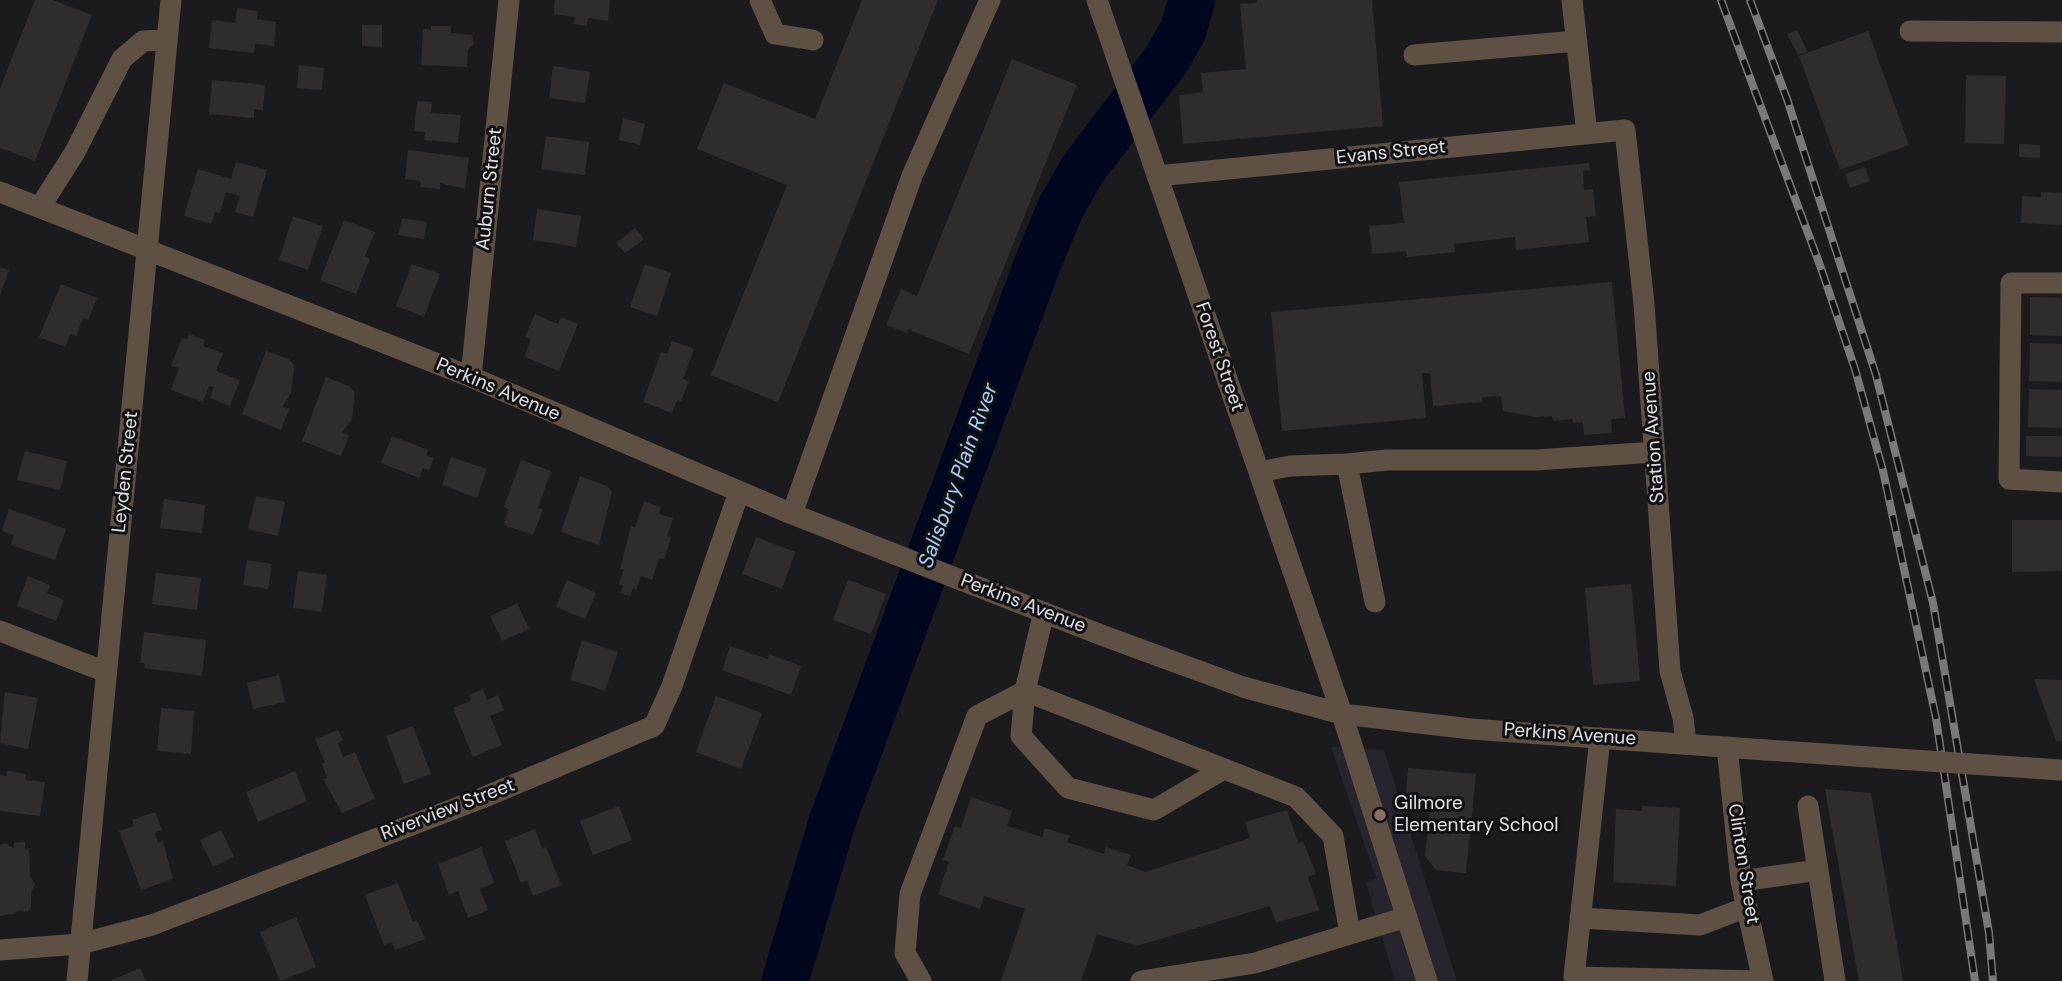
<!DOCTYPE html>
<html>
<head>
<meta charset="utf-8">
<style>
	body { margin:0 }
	canvas { display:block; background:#1b1a1d }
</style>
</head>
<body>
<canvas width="2062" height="981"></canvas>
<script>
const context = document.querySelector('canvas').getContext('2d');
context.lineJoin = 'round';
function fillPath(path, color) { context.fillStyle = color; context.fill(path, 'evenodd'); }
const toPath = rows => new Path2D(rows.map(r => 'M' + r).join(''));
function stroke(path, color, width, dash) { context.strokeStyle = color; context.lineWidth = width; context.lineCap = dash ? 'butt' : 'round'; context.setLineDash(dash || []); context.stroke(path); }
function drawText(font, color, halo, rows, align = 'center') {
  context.font = font + ' "DM Sans",sans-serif'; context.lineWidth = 6; context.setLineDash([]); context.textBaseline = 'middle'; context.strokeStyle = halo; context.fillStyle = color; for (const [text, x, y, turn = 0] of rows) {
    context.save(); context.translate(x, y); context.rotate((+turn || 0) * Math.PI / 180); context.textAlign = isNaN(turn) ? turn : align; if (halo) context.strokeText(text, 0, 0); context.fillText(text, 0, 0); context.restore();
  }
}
const built = toPath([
	[1331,747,1384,750,1457,981,1395,981,1366,883,1376,878]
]);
const river = toPath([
	[785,981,832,822,1037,265,1061,207,1083,169,1166,60,1183,31,1192,0]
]);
const building = toPath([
	[35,0,53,0,92,15,35,161,0,148,0,88],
	[555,0,610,0,608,21,588,18,587,26,574,24,575,17,554,14],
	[862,0,938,0,778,402,711,375,787,185,697,149,724,83,815,119],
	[1257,0,1372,0,1383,126,1183,144,1179,95,1203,92,1201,73,1246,69,1240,4,1257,3],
	[237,8,258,11,257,19,276,22,274,46,255,44,254,53,209,48,212,20,235,23],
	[362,25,382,25,382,47,362,46],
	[431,26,451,26,451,33,472,35,474,43,468,50,467,67,421,65,423,29,431,30],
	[1797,30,1807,51,1798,55,1787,34],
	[1868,31,1909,145,1840,170,1799,56],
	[1012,59,1077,85,969,354,908,329,907,333,886,325,901,289,917,296],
	[299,65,324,68,322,90,297,88],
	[553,66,590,72,585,103,549,98],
	[1966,75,2006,76,2004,144,1965,143],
	[212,80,265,85,263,110,254,109,254,118,209,114],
	[417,101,432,102,431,113,461,115,458,143,424,140,425,132,414,131],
	[623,118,645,124,640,145,619,140],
	[546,136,589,142,585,175,541,169],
	[2019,144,2040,145,2040,158,2019,157],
	[408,150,469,158,465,189,440,183,440,189,420,187,421,181,405,179],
	[236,162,267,170,253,217,235,212,240,196,226,192,220,213,215,212,211,224,184,216,198,169,231,179],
	[1589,163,1590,170,1583,171,1584,190,1593,189,1596,216,1586,217,1589,242,1516,250,1515,237,1454,244,1455,252,1407,257,1406,251,1372,254,1369,226,1404,223,1399,182],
	[1865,167,1870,181,1850,188,1845,174],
	[2041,192,2062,193,2062,225,2021,223,2022,196,2041,197],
	[537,209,581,216,576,247,533,240],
	[293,216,323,226,308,270,279,260],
	[402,218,427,222,424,239,398,235],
	[344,220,375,232,365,256,370,259,356,294,320,280],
	[635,228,644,239,625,253,616,243],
	[412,264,440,274,424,317,396,306],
	[645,264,671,273,657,316,630,307],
	[0,267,9,270,0,295],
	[1612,282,1625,418,1611,419,1612,433,1584,435,1583,422,1573,423,1572,419,1553,421,1552,416,1536,417,1503,411,1501,396,1482,397,1483,402,1433,406,1430,373,1422,373,1426,418,1282,431,1271,312],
	[61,284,97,298,88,320,83,318,76,336,71,334,65,347,39,337],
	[2030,297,2062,298,2062,336,2030,335],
	[535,314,558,324,561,317,578,324,559,371,524,357,531,339,525,337],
	[189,334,205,340,203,346,223,353,216,371,240,380,230,406,210,398,214,387,209,386,203,402,171,390,179,368,171,366,182,338,187,339],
	[672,341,694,349,683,379,689,381,681,401,677,400,672,413,643,402,661,352,667,354],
	[2030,343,2062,344,2062,382,2029,381],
	[266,351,289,359,294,366,291,393,282,407,289,409,281,430,242,414],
	[326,377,349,386,355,392,352,419,342,433,349,435,341,456,302,441],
	[2029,389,2062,390,2062,428,2028,427],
	[392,436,428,450,426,455,434,458,429,470,423,468,419,478,381,463],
	[2026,436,2062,436,2062,457,2026,456],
	[25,451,67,461,60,490,17,480],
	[451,457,487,469,477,498,442,485],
	[521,460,551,471,538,508,543,510,533,535,504,525,509,509,504,507],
	[580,476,607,486,612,492,599,545,561,532],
	[256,496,285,502,278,536,248,529],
	[164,499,205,505,202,533,160,528],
	[644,501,661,507,659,514,673,518,667,536,671,538,664,559,659,558,652,580,641,576,636,590,633,588,630,596,620,593,623,585,619,584,624,570,620,569,631,526,635,528],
	[9,509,66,529,55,560,11,545,14,535,2,531],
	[2012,520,2062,520,2062,571,2012,572],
	[756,537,795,552,782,589,742,574],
	[247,560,272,564,268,589,243,585],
	[298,571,327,575,322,612,293,608],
	[156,573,201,578,197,610,152,604],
	[28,576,50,585,47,593,64,600,56,621,17,606],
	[567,580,596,593,585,619,556,607],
	[848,580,886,594,871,634,833,620],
	[1631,584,1640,681,1593,685,1585,588],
	[517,603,529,629,502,641,490,616],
	[144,632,206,640,202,676,144,668,145,664,140,663],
	[582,640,618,652,605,691,570,680],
	[730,646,768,659,769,654,801,666,791,695,722,670],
	[279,675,285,702,253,709,247,683],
	[2034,679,2062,680,2062,741,2056,741],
	[483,689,487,700,498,695,504,710,490,716,502,745,473,757,453,708,471,701,469,695],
	[5,692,38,698,28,749,0,743],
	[716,696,762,713,741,769,696,752],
	[161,708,194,711,191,754,157,751],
	[413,726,431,774,404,784,386,736],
	[338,730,343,740,338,743,343,757,355,752,375,799,342,813,323,779,327,778,322,764,325,762,315,739],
	[1408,768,1476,774,1466,873,1436,870,1425,856,1431,797,1406,794],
	[7,771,26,774,25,780,45,782,40,816,0,811,0,775,6,776],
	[295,771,307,801,258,822,246,792],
	[1825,789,1871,793,1903,981,1859,981],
	[971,797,1012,811,1007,826,1042,837,1045,828,1070,836,1067,842,1104,854,1106,847,1131,855,1127,865,1145,872,1250,838,1245,822,1287,810,1298,843,1303,841,1316,874,1308,877,1319,910,1276,923,1270,906,1137,946,1097,934,1081,981,1001,981,1025,909,984,896,980,909,938,894,949,862,943,860,955,826,961,828],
	[619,806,632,840,593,855,580,821],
	[1642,806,1680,808,1676,886,1613,882,1616,809,1642,811],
	[155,812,162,830,155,833,158,843,163,841,173,879,141,890,119,831,134,826,132,820],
	[535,829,542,849,546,847,561,885,533,896,527,880,521,883,505,841],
	[221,830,234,857,213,867,200,840],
	[25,842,25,849,29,849,30,876,35,884,31,893,31,908,27,912,20,910,14,914,0,916,0,845,6,843,14,849,14,843],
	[481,847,494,883,480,889,488,910,468,918,458,891,449,895,438,864],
	[398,883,413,922,417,920,425,939,395,950,392,942,384,945,365,895],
	[296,917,316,967,280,981,260,932],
	[140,968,146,981,110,981]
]);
const minor = toPath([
	[760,0,775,34,813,40],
	[1097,0,1342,714,1427,981],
	[1572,0,1587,134],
	[1910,31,2062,32],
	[1414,55,1577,41],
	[1157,176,1625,130,1644,304,1670,671,1683,718,1686,742],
	[0,192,471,377,792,514,1104,636,1243,687,1342,714,1471,729,1766,750],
	[40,207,75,152,122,59,143,41,167,40],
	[2062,283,2011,283,2009,479,2062,482],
	[471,377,509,0],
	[1259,472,1290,466,1347,464],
	[792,514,912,176,990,0],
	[1375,602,1347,464,1387,460,1536,460,1655,452],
	[1044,612,1025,691,1021,736,1068,788,1154,810,1222,770],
	[0,631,106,672],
	[1600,738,1574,977,1763,981],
	[1727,747,1741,881,1763,981],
	[1808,806,1835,981],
	[1741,881,1818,870],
	[1580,918,1700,925,1747,907],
	[0,950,80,944,152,925,482,798,654,726,672,686,739,492],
	[77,981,171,0],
	[921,981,905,953,910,894,977,716,1025,691,1296,797,1333,836,1350,934,1407,917],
	[1141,981,1255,963,1350,934]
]);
const rail = toPath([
	[1721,0,1821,268,1855,369,1883,471,1936,718,1975,981],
	[1750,0,1787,99,1876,375,1933,603,1989,933,1993,981]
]);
const minorBridge = toPath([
	[1766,750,2060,770]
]);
const markers = [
	[1380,815,7,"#8d6e63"]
];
const streetNames = [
	["Evans Street",1391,153,-6],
	["Auburn Street",490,189,-84],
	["Forest Street",1219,357,71],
	["Perkins Avenue",498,390,23],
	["Station Avenue",1654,437,-94],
	["Leyden Street",126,472,-84],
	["Perkins Avenue",1023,604,21],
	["Perkins Avenue",1570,735,4],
	["Riverview Street",448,810,-21],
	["Clinton Street",1743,864,81]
];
const poiNames = [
	["Gilmore",1394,804],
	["Elementary School",1394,826]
];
const waterNames = [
	["Salisbury Plain River",959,476,-70]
];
fillPath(built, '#26242c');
stroke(river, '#00071f', 47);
fillPath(building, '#2f2c2d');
stroke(minor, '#5e5144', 21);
stroke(rail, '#79787b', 8);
stroke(rail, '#121114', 5, [16]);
stroke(minorBridge, '#5e5144', 21);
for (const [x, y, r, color] of markers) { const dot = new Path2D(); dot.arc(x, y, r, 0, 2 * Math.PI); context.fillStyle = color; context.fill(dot); stroke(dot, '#121114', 2.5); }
drawText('19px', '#e2e2e4', '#121114', streetNames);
drawText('19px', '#e2e2e4', '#121114', poiNames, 'left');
drawText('italic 21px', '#acd0fb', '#121114', waterNames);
</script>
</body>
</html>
